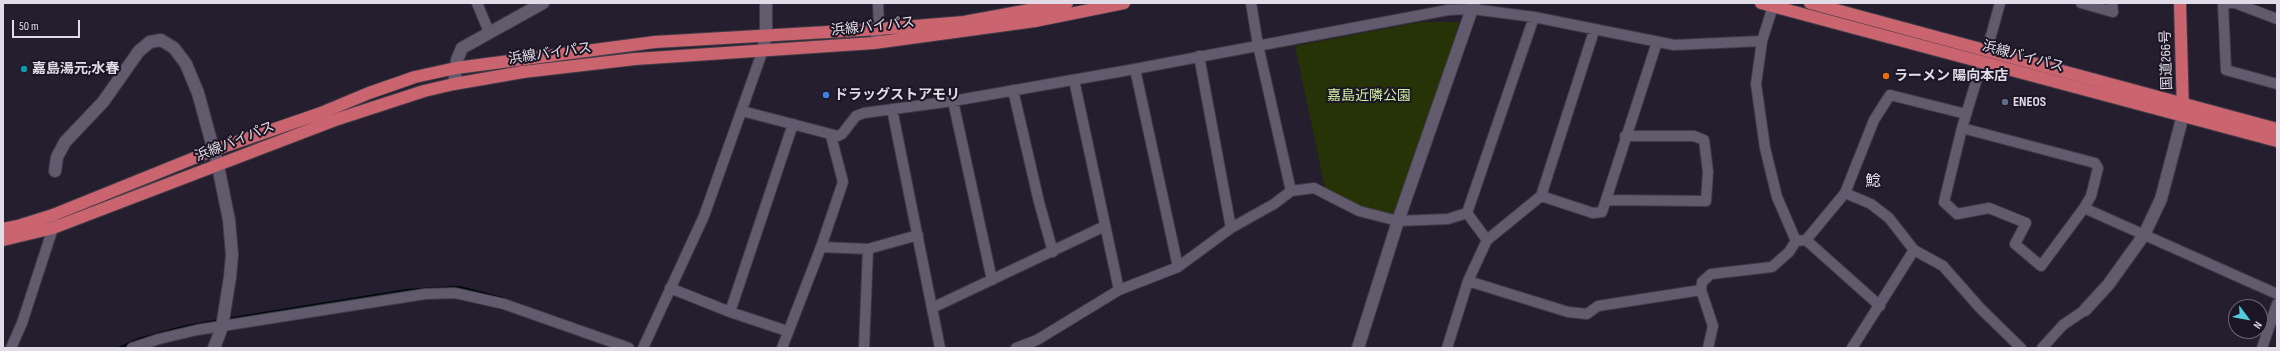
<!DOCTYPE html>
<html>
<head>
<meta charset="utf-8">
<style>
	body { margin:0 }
	#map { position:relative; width:2280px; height:351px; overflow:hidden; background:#251e2e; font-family:"Sofia Sans Condensed",sans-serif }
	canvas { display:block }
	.frame { position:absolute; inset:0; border:4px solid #e1dce8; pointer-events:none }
	.north { position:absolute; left:2228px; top:299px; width:40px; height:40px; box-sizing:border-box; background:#1c1525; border:1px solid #6b6573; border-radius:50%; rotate:122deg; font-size:11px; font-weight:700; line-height:16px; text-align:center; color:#e1dce8 }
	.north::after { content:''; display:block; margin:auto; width:14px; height:18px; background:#52cbd9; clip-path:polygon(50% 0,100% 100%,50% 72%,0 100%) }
	.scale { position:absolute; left:12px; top:20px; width:68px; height:18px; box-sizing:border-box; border:2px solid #e1dce8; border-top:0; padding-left:5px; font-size:12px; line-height:14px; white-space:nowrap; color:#e1dce8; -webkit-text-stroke:3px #1c1525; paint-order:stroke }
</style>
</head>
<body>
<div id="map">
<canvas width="2280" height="351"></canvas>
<div class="frame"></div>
<div class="north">N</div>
<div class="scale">50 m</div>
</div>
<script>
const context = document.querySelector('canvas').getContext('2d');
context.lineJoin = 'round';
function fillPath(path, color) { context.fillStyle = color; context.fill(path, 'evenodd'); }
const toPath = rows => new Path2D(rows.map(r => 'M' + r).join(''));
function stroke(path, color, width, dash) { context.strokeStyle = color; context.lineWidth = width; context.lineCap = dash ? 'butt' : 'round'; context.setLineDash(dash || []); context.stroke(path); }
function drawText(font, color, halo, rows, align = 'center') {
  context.font = font + ' "Sofia Sans Condensed","Noto Sans JP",sans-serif'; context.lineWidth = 4; context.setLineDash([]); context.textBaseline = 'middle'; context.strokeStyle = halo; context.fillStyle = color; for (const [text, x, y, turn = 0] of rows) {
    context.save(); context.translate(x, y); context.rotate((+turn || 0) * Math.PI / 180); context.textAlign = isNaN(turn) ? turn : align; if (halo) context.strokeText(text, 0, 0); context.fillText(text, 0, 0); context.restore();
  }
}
const green = toPath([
	[1421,22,1459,22,1445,72,1393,216,1361,207,1325,188,1295,46]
]);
const stream = toPath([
	[227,319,408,290,459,287,501,298,583,327],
	[119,348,139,339,183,327,220,320]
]);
const minor = toPath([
	[477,3,489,32],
	[1251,3,1258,45,1291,191],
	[2081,3,2113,12,2112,3],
	[2223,3,2226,70,2277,84],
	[2229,3,2235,3,2277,19],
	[1773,6,1762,41,1756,84,1765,148,1777,197,1796,241],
	[874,43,879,29,878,3],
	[1987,50,2000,3],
	[1199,56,1231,228],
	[1982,62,1962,128,1944,202,1957,214,1989,208,2026,223,2015,244,2041,266,2084,208,2277,294],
	[1135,69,1178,267],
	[1074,80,1119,290],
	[1013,90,1039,202,1053,252],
	[953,101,992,280],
	[892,109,940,348],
	[742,111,838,136,842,134,856,116,864,113,953,101,1135,69,1448,10,1472,9,1534,17,1674,45,1762,41],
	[1962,128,2095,163,2098,168,2091,196,2084,208],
	[1845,193,1871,204,1889,218,1914,250,1943,266,1980,308,2021,348],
	[1541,196,1593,213,1602,212,1657,42],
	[1607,200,1706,201,1708,172,1704,140,1694,136,1625,136],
	[1467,213,1534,17],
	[1467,213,1487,240],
	[1806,240,1880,306],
	[821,247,868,249,918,235],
	[1468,281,1568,312,1587,314,1598,306,1701,290],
	[670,288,730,312,787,331],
	[932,308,1105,226],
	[730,312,793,124],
	[11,348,22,323,53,228,53,221],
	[132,348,159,339,197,330,425,294,455,293,504,304,629,348],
	[643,348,704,216,763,50],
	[782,348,821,247,843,182,831,136],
	[864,348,868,249],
	[1016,348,1037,340,1119,290,1178,267,1231,228,1274,204,1291,191,1314,188,1359,211,1398,221,1448,219,1467,213],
	[1447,348,1468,281,1487,240,1541,196,1594,31],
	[1708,348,1713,326,1701,290,1702,282,1711,274,1772,267,1789,252,1796,241,1806,240,1845,193,1874,120,1890,95,1966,114],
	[1852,348,1914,250],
	[2042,348,2063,325,2085,310],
	[2262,348,2277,304]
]);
const tertiary = toPath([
	[763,50,766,34,766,3],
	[454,84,457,60,462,48,543,3],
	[55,171,57,157,65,142,103,102,139,51,150,42,161,40,174,48,186,64,198,93,218,166,229,220,232,255,230,277,222,327,214,348],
	[2085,310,2108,285,2144,235,2161,199,2183,115],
	[1358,348,1398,221,1474,3]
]);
const trunk = toPath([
	[1761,3,2277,141],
	[1810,3,2277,129],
	[2180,3,2183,112],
	[3,229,18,226,53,215,214,150,321,113,369,93,415,77,456,68,655,42,879,29,964,22,1067,3],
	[3,240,53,228,338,119,424,91,454,84,523,72,635,59,874,43,1035,21,1124,3]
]);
const markers = [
	[24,69,4,"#0f9aa8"],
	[1886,76,4,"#e8710a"],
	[826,95,4,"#3f7fe0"],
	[2005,102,4,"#5c6f8a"]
];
const streetNames = [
	["浜線バイパス",873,27,-6],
	["浜線バイパス",550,54,-8],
	["浜線バイパス",2023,57,15],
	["国道266号",2167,60,-92],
	["浜線バイパス",235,142,-22]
];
const poiNames = [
	["嘉島湯元;水春",32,69],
	["ラーメン 陽向本店",1894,76],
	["ドラッグストアモリ",834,95],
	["ENEOS",2013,102]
];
const parkNames = [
	["嘉島近隣公園",1369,96]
];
const quarterNames = [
	["鯰",1873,182]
];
fillPath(green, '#253306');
stroke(stream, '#000b0d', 2.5);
stroke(minor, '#413b48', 12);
stroke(tertiary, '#413b48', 14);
stroke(trunk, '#413b48', 14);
stroke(minor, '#625a6d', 10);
stroke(tertiary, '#625a6d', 12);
stroke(trunk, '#ca646e', 12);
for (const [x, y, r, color] of markers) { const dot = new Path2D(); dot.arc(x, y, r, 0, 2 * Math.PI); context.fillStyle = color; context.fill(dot); stroke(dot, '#1c1525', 1.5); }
drawText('14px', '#e1dce8', '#1c1525', streetNames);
drawText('bold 14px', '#e1dce8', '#1c1525', poiNames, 'left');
drawText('14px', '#ceeca1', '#1c1525', parkNames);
drawText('16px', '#e1dce8', '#1c1525', quarterNames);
</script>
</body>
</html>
